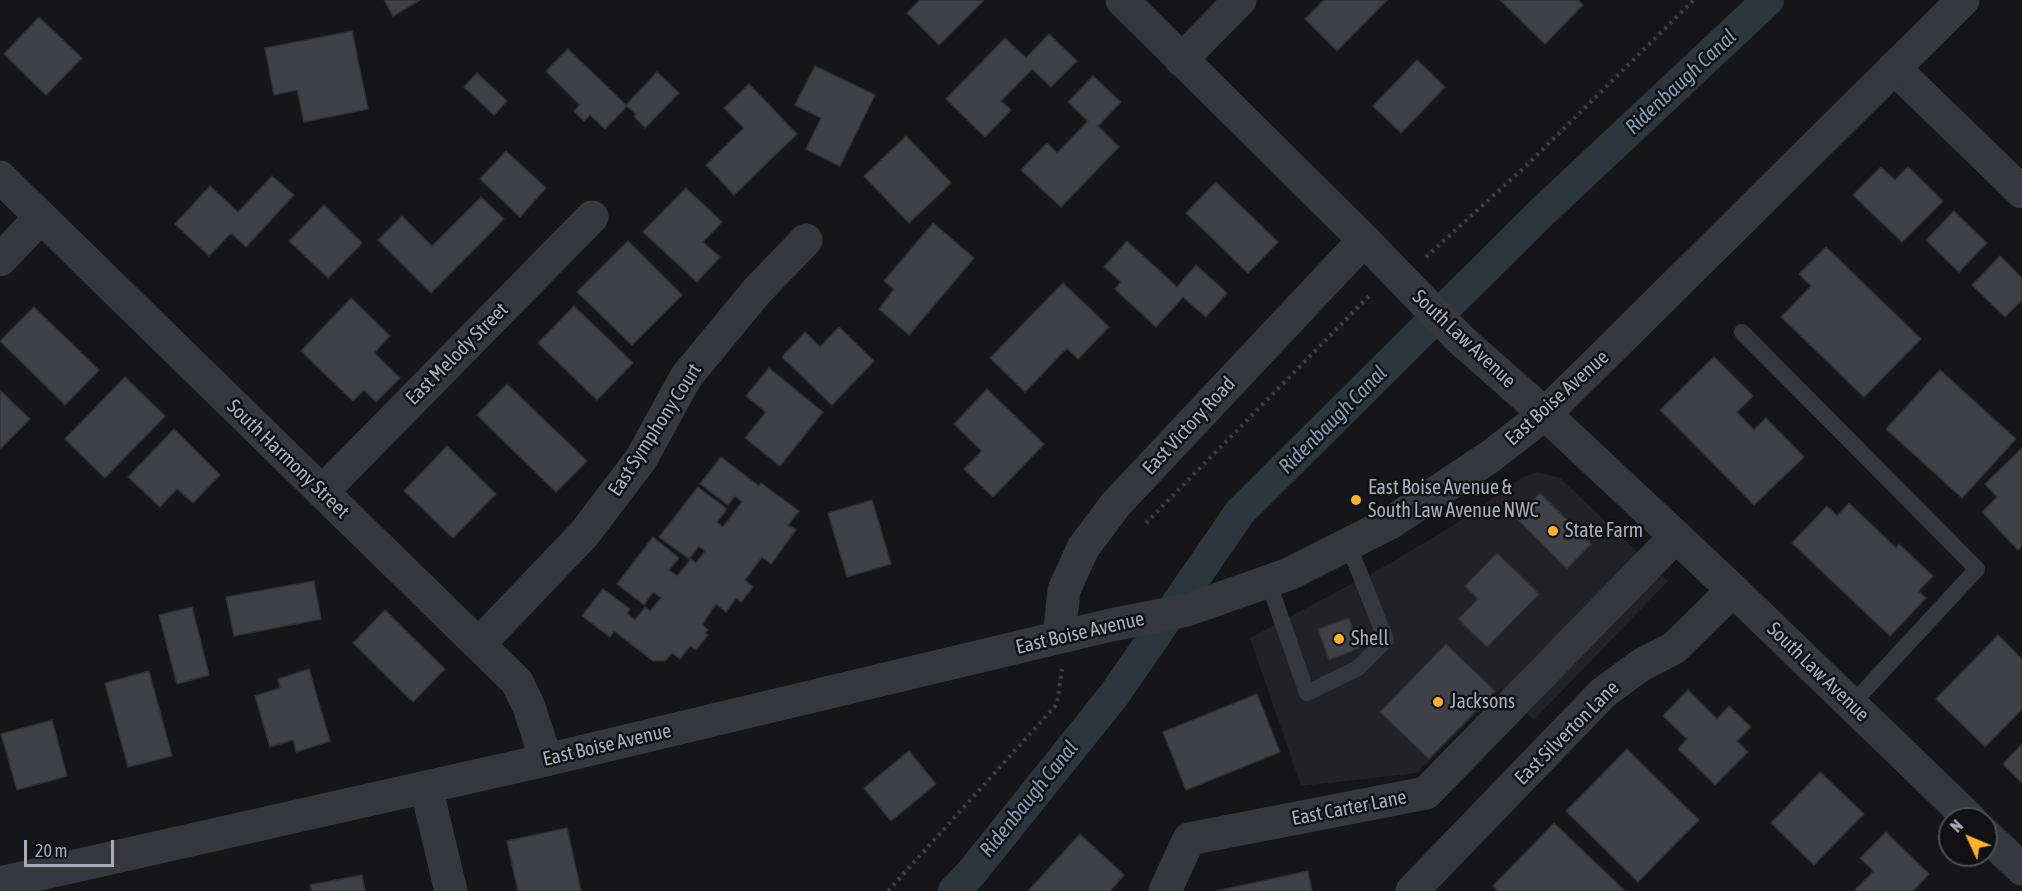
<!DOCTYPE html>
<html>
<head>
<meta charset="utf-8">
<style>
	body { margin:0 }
	#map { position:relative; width:2022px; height:891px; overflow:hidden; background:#161618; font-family:"Asap Condensed",sans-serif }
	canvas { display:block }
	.north { position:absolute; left:1938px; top:807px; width:60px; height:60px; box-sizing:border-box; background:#111113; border:2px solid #4d4f55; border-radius:50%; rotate:314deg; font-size:16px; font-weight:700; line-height:24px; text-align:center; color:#a7adb9 }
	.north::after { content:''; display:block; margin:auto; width:21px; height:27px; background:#ffb128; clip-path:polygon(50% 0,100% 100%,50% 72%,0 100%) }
	.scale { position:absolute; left:24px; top:840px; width:90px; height:27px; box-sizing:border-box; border:3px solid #a7adb9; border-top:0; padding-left:8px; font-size:18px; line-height:21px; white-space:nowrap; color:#a7adb9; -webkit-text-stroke:4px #111113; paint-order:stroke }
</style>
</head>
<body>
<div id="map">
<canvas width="2022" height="891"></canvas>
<div class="north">N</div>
<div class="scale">20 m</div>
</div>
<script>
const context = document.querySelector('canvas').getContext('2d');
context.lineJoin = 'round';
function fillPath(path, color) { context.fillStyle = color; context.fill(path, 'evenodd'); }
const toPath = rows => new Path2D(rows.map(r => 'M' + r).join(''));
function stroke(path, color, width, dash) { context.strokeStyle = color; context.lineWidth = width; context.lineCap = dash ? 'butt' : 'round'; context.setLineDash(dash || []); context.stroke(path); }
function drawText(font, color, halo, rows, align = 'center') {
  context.font = font + ' "Asap Condensed",sans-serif'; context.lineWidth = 5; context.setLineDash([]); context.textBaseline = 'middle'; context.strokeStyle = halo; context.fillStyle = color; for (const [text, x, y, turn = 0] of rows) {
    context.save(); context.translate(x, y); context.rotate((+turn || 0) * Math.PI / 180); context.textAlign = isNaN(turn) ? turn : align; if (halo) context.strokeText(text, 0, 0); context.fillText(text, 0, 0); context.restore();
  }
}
const built = toPath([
	[1538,472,1560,478,1668,581,1534,720,1501,688,1417,773,1301,786,1250,638,1387,565,1454,525,1521,478]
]);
const canal = toPath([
	[954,891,972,872,1114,695,1240,512,1542,212,1768,0]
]);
const building = toPath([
	[384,0,420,0,393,16,384,0],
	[920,0,984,0,939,45,907,13,920,0],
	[1324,0,1387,0,1337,51,1305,19,1324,0],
	[1500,0,1578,0,1583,5,1545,44,1500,0],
	[39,17,82,58,46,95,4,54,39,17],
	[352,31,368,109,304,122,297,90,274,95,265,48,352,31],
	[1049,34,1077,61,1051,87,1032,69,1001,101,1011,110,985,137,946,99,1005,38,1026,58,1049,34],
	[568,49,626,105,657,72,679,93,645,128,634,116,636,114,627,106,605,129,590,115,584,121,574,111,580,105,546,71,568,49],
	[1417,60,1445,87,1401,133,1373,106,1417,60],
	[815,66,875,95,840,166,806,149,821,118,795,105,815,66],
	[477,73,507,101,494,115,464,87,477,73],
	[1093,76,1121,102,1098,126,1119,147,1061,207,1021,170,1047,143,1057,153,1088,121,1068,102,1093,76],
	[749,84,797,134,734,195,706,165,744,128,724,108,749,84],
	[906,136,951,183,909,223,864,176,906,136],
	[506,151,546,188,520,217,480,179,506,151],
	[1881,167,1895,180,1908,167,1943,201,1902,242,1853,195,1881,167],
	[272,176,294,195,246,247,231,233,209,256,175,224,210,186,238,212,272,176],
	[1216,182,1278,242,1248,273,1186,213,1216,182],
	[686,188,722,222,703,242,720,257,697,282,643,232,686,188],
	[481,197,504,219,431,293,378,240,402,216,432,246,481,197],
	[324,205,362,243,328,278,289,241,324,205],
	[1954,211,1987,243,1959,272,1926,240,1954,211],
	[933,223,974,258,909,335,879,309,894,289,884,281,933,223],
	[628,241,682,295,632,345,577,292,628,241],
	[1127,241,1177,287,1196,265,1227,293,1206,317,1183,297,1156,327,1115,289,1121,282,1104,267,1127,241],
	[1826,247,1921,339,1864,397,1781,317,1811,286,1799,274,1826,247],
	[2000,256,2022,278,2022,300,2005,317,1972,285,2000,256],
	[1063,283,1109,327,1078,359,1067,348,1025,392,990,358,1063,283],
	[351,298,390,336,374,353,400,378,376,402,364,390,353,401,301,351,351,298],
	[574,306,633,363,597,400,538,343,574,306],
	[34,307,99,370,65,405,0,341,34,307],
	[839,327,874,361,832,405,782,357,805,332,820,347,839,327],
	[1714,357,1753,396,1737,412,1754,430,1766,418,1804,457,1754,505,1660,410,1714,357],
	[769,368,823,412,780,466,745,438,766,412,746,396,769,368],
	[1940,370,2016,439,1962,498,1886,429,1940,370],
	[125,377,165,416,105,478,65,439,125,377],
	[507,384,587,461,556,492,477,415,507,384],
	[987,389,1044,444,993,497,964,469,982,451,954,424,987,389],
	[0,390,30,419,1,448,0,447,0,390],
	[174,429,220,475,193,503,177,489,160,507,128,477,174,429],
	[447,446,496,494,453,538,404,491,447,446],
	[2022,448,2022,546,2018,550,1982,512,1997,497,1985,484,2022,448],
	[721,457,759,486,761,483,799,511,788,525,796,530,771,564,762,557,745,580,753,587,741,602,736,598,726,612,716,604,702,625,708,630,705,633,708,635,696,650,690,646,680,659,672,653,665,661,653,661,614,631,610,637,582,616,603,589,630,609,627,613,635,620,645,607,650,611,661,598,653,592,644,605,617,584,653,537,679,558,669,570,677,576,691,559,696,563,705,551,699,546,689,559,659,537,698,487,727,509,717,522,723,527,742,502,735,496,728,505,700,484,721,457],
	[1540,493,1591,544,1567,569,1515,517,1540,493],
	[872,500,891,564,847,577,828,513,872,500],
	[1849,503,1896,548,1899,544,1933,576,1918,591,1926,598,1890,636,1792,543,1827,506,1837,516,1849,503],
	[1497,553,1539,594,1487,647,1458,619,1478,599,1465,586,1497,553],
	[314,581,321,619,234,636,226,597,314,581],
	[192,607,209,675,177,684,159,615,192,607],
	[385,610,445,669,413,702,353,643,385,610],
	[1349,618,1359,648,1329,660,1318,629,1349,618],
	[1998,635,2022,659,2022,709,1985,747,1936,699,1998,635],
	[1446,644,1495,691,1429,759,1380,712,1446,644],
	[309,669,330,741,296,752,293,740,270,747,255,696,280,688,278,679,309,669],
	[149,671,172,756,128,767,105,683,149,671],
	[1688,690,1717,719,1729,706,1751,727,1737,741,1748,752,1715,785,1678,749,1687,739,1663,716,1688,690],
	[1257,694,1280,752,1186,790,1163,732,1257,694],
	[52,720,67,776,17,790,1,734,52,720],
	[2022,744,2022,783,2003,764,2022,744],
	[1627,749,1699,820,1638,882,1566,811,1627,749],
	[909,751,936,784,891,821,864,788,909,751],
	[1820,772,1864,814,1814,865,1771,823,1820,772],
	[1554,823,1625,891,1498,891,1493,886,1554,823],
	[567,828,581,891,518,891,507,841,567,828],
	[1886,832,1929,874,1913,891,1854,891,1874,871,1860,858,1886,832],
	[1080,834,1124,875,1110,891,1028,891,1080,834],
	[1308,871,1312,891,1216,891,1308,871],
	[362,875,365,891,312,891,310,885,362,875]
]);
const path = toPath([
	[1426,257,1529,163,1694,0],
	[1146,523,1372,293],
	[888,891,1057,704,1062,669]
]);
const service = toPath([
	[1742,332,1977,569,1851,705],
	[1268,581,1307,693,1358,668,1386,640,1348,544]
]);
const minor = toPath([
	[1181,60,1240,0],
	[1894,68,2022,192],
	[0,177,517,682,529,707,546,760],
	[0,260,41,217],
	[322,492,592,217],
	[1059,637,1064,590,1083,548,1116,504,1364,240],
	[479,644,584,534,641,459,686,377,756,292,806,240],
	[426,787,451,891],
	[1165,891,1189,839,1426,793,1676,536],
	[1412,891,1603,693,1641,665,1674,648,1733,590]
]);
const tertiary = toPath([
	[1122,0,1364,240,1460,339,1545,414,1733,590,1970,819],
	[1986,835,2022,869],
	[0,883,546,760,1111,625,1187,610,1289,574,1390,523,1491,456,1545,414,1963,0]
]);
const markers = [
	[1356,500,6,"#ffb128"],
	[1553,531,6,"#ffb128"],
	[1339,639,6,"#ffb128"],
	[1438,702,6,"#ffb128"]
];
const streetNames = [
	["South Law Avenue",1464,339,43],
	["East Melody Street",457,354,-45],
	["East Boise Avenue",1557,398,-42],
	["East Victory Road",1189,426,-47],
	["East Symphony Court",655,430,-57],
	["South Harmony Street",288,459,44],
	["East Boise Avenue",1080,633,-13],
	["South Law Avenue",1818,672,44],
	["East Silverton Lane",1567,733,-45],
	["East Boise Avenue",607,745,-13],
	["East Carter Lane",1349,808,-11]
];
const poiNames = [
	["East Boise Avenue &",1368,488],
	["South Law Avenue NWC",1368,511],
	["State Farm",1565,531],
	["Shell",1351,639],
	["Jacksons",1450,702]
];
const waterNames = [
	["Ridenbaugh Canal",1681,82,-43],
	["Ridenbaugh Canal",1333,420,-45],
	["Ridenbaugh Canal",1029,799,-51]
];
fillPath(built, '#222226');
stroke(canal, '#2b363e', 32);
fillPath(building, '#404146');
stroke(building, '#303035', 1.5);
stroke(path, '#3d3f45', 4, [3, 4.5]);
stroke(service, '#37383e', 16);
stroke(minor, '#37383e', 33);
stroke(tertiary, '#37383e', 33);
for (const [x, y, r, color] of markers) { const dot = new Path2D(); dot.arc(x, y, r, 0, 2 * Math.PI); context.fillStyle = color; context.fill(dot); stroke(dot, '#111113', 2); }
drawText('20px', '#a7adb9', '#111113', streetNames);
drawText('20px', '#a7adb9', '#111113', poiNames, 'left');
drawText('italic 21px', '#7b9db7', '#111113', waterNames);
</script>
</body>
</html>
